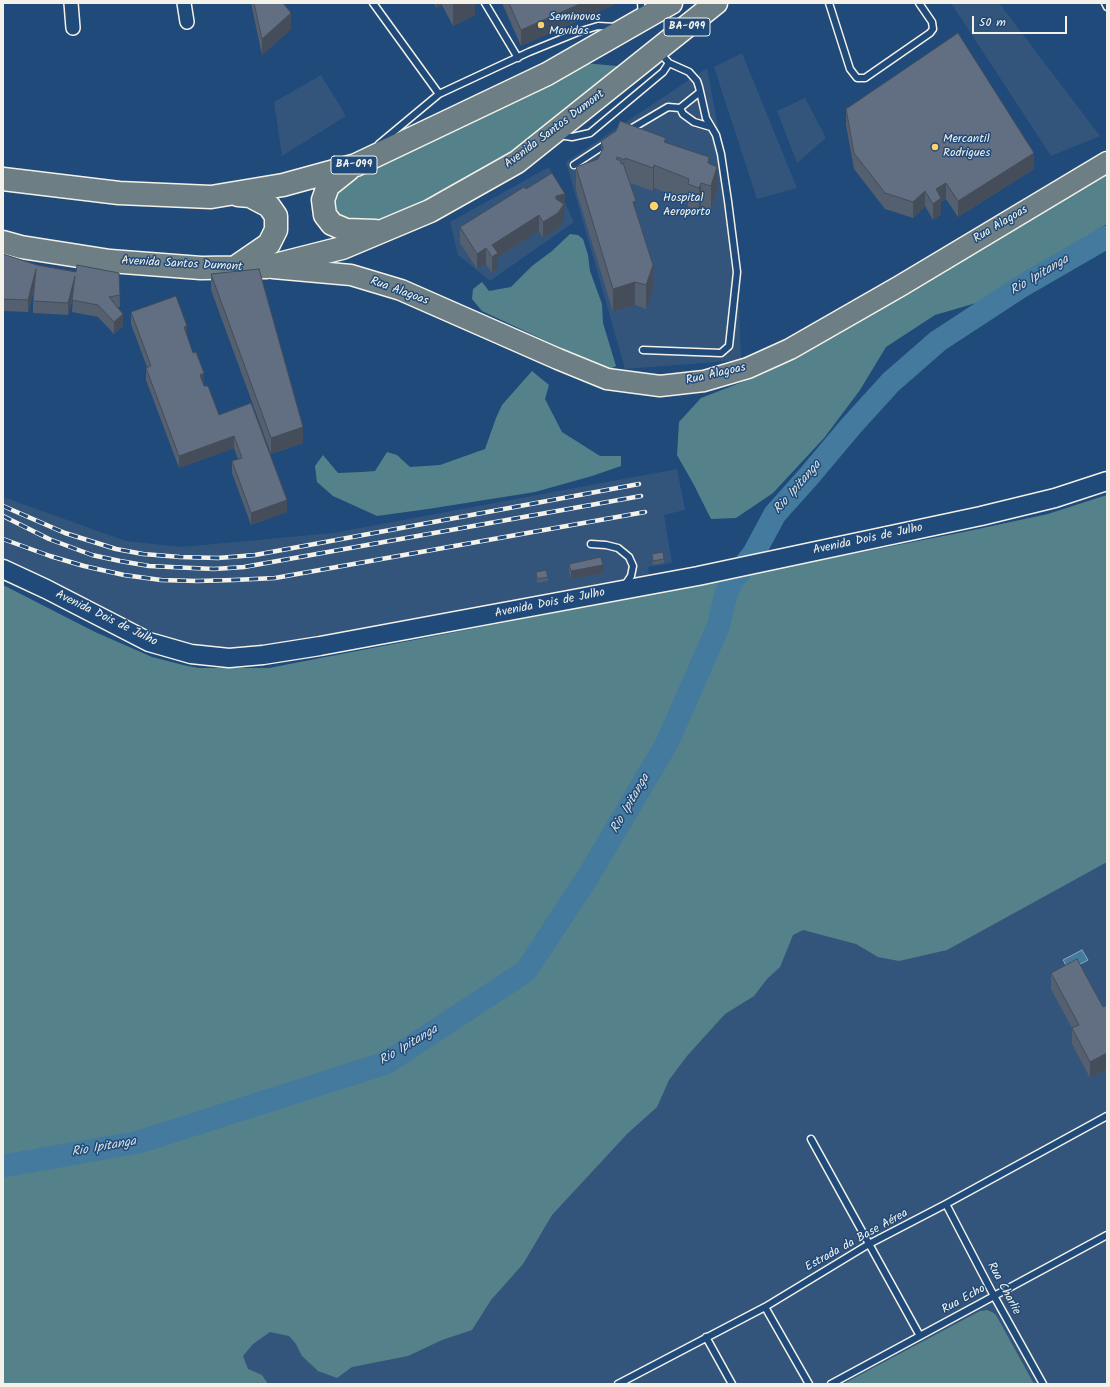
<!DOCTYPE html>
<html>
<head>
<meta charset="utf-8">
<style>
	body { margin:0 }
	#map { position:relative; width:1110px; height:1387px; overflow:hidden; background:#1f4a7a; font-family:Kalam,sans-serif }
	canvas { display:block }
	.frame { position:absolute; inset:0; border:4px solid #f4f1e8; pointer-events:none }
	.scale { position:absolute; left:972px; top:16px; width:95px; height:18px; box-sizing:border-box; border:2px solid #f4f1e8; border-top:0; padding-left:5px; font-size:12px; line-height:14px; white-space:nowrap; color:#f4f1e8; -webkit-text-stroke:3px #1f4a7a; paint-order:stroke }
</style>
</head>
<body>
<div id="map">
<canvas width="1110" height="1387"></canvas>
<div class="frame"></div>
<div class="scale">50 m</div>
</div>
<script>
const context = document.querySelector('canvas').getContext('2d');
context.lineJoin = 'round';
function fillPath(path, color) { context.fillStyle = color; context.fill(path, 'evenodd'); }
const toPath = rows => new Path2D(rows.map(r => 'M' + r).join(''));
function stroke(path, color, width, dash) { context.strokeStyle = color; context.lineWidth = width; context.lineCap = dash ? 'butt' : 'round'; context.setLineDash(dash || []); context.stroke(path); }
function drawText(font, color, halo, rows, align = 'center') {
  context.font = font + ' Kalam,sans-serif'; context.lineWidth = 3; context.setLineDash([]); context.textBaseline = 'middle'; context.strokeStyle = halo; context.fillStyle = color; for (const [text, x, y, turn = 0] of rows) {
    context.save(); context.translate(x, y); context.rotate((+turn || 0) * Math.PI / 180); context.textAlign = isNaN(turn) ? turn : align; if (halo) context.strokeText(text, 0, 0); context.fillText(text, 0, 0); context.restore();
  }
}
const built = toPath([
	[951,3,999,3,1100,136,1051,156],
	[742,53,797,188,757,199,714,67],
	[707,68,720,138,737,250,741,360,625,369,566,162],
	[321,75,346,116,282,156,274,102],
	[805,98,826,138,797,163,777,111],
	[549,167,574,222,490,281,458,255,450,222],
	[677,469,685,510,664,515,672,563,648,567,649,575,253,651,209,649,164,637,3,560,3,497,126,541,181,547,333,533],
	[1107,495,1107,1384,3,1384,3,585,95,632,152,657,183,665,198,668,269,668,523,619,964,532,1048,514]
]);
const green = toPath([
	[584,63,628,67,519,150,420,204,372,224,340,222,331,199,339,188,358,174,494,112],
	[1107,174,1107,224,976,303,935,315,886,347,860,390,824,438,773,493,736,518,711,519,694,485,677,455,679,422,701,398,763,374,815,346,918,288],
	[570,234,578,235,583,239,588,255,590,271,602,304,603,323,616,366,608,370,482,311,472,299,473,289,482,282,489,291,511,287,532,266,552,251],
	[532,371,549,385,545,399,562,432,600,456,621,456,621,466,592,476,535,492,428,509,377,516,333,496,317,482,315,466,323,455,338,473,362,472,375,471,387,452,397,455,410,467,440,465,485,449,496,418,502,405],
	[1107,495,1107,862,947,950,899,961,878,957,856,944,803,930,793,935,780,967,767,979,754,996,725,1014,687,1056,669,1080,657,1107,627,1134,552,1215,523,1264,491,1300,472,1330,442,1340,408,1356,352,1367,337,1378,318,1371,302,1356,296,1344,289,1336,270,1332,253,1344,243,1356,248,1369,262,1375,268,1384,3,1384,3,585,95,632,152,657,183,665,198,668,269,668,523,619,964,532,1048,514],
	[987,1310,992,1312,996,1315,1034,1384,843,1384,980,1311]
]);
const water = toPath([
	[1082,950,1088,960,1069,970,1063,960,1082,950]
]);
const river = toPath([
	[3,1166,139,1142,386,1063,526,971,589,875,667,743,718,627,726,594,733,580,754,553,775,514,809,476,851,426,891,382,938,341,1022,286,1107,237]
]);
const lane = toPath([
	[373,3,439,94],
	[485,3,518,58],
	[641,3,642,15],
	[829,3,850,69,857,78,865,78,930,33,933,29,932,22,919,3],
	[1105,3,1107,7],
	[680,108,683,114,694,122,711,127],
	[629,130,668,107,680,108,700,92],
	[559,135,572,137,590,133,663,72,669,63],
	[379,144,439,94,529,52,578,32,598,26,616,27],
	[574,165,606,144],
	[643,350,721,353,729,346,737,272,728,201,721,154,716,135,706,118,699,87,697,81,689,72,669,63,660,53],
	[591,544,606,545,618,548,629,557,633,566,631,576,625,585],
	[811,1139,920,1336],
	[946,1204,994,1296,1043,1384],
	[765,1307,809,1384],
	[706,1337,732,1384],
	[618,1384,765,1307,869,1244,946,1204,1107,1116],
	[831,1384,1107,1235]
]);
const street = toPath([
	[71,3,73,28],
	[184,3,187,22]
]);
const secondary = toPath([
	[3,569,46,589,149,642,191,654,229,658,263,655,320,646,698,576,981,516,1055,498,1107,481]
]);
const primary = toPath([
	[273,268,351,275,401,290,558,359,607,379,660,386,704,381,748,368,790,349,900,286,1107,162]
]);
const highway = toPath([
	[348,170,328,186,323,200,325,215,332,224,346,230,375,231],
	[3,179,119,193,211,197,283,185,356,165,547,74,671,3],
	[3,242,21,247,110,261,201,268,267,267,342,248,430,211,517,162,716,3],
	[234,268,269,244,276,230,276,216,269,206,250,196,238,195]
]);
const rail = toPath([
	[3,506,65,533,116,549,143,554,180,557,218,558,255,555,639,484],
	[3,516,49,539,92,555,120,561,149,566,214,569,244,567,641,496],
	[3,539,50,556,84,566,124,575,161,580,197,581,234,580,275,578,645,512]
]);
const wall = toPath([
	[251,3,283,3,291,29,262,55],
	[434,3,475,3,475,15,453,26,442,5,436,8],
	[502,3,618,3,521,46],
	[846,109,1034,169,958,217,946,199,941,202,941,214,933,220,925,206,913,218,885,209,854,169,846,125],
	[601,141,666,143,709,163,717,190,711,210,701,206,699,211,688,207,688,201,654,188,653,191,630,183,653,289,646,309,635,305,613,312,576,190,576,167,598,159,601,152],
	[526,189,565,209,564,210,564,220,558,229,543,238,539,231,498,257,498,269,492,273,486,264,477,269,460,243,460,227],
	[3,254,37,265,76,272,119,273,120,307,117,307,123,326,114,334,98,317,72,312,73,298,68,315,33,313,33,301,34,290,28,312,3,311],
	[211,274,303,443,271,454,211,290],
	[131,312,187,336,204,386,219,415,251,403,287,512,251,525,232,473,232,461,238,459,234,448,179,468,146,380,146,368,147,367,131,324],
	[652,554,664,559,664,563,653,565],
	[569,564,603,573,571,579,569,572],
	[536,572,548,577,548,581,537,583,536,576],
	[1051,973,1103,1007,1107,1005,1107,1069,1090,1078,1072,1044,1072,1028,1051,989]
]);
const shadedWall = toPath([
	[436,3,442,3,442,5,436,8],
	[453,3,475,3,475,15,453,26],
	[582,3,618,3,521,46,521,30],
	[291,13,291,29,262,55,262,39],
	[1034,153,1034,169,958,217,958,201],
	[654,165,654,188,653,191,653,168],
	[717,167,717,190,711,210,711,186],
	[701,183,701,206,699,211,699,188],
	[946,183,946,199,941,202,941,214,933,220,933,204,936,189],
	[925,191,925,206,913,218,913,202],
	[565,194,565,209,564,210,564,220,558,229,543,238,543,222,556,196],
	[636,201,636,224,633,202],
	[539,215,539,231,498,257,498,269,492,273,492,245],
	[486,248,486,264,477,269,477,254],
	[653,265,653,289,646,309,646,285],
	[36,269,36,281,28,312,28,300],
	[75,276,75,288,68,315,68,303],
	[635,282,635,305,613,312,613,289],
	[123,314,123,326,114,334,114,322],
	[187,326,187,338,184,327],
	[204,373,204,385,200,387,200,375],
	[303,427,303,443,271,454,271,438],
	[234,436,234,448,179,468,179,456],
	[287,500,287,512,251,525,251,513],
	[603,565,603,573,571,579,571,571],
	[1107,1053,1107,1069,1090,1078,1090,1062]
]);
const building = toPath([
	[254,3,283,3,291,13,262,39,254,3],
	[509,3,582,3,521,30,509,3],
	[958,33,1034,153,958,201,946,183,936,189,941,198,933,204,925,191,913,202,885,193,854,153,846,109,958,33],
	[620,121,666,138,664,142,709,157,708,163,717,167,711,186,701,183,699,188,688,184,689,179,654,165,653,168,625,158,625,160,617,157,616,159,621,161,621,164,623,163,636,201,633,202,653,265,646,285,635,282,613,289,576,167,598,159,603,148,601,141,616,131,620,121],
	[552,173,565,194,556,196,556,199,564,204,558,213,543,222,539,215,492,245,498,253,492,257,486,248,477,254,460,227,524,187,526,189,552,173],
	[3,254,37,265,76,272,77,265,119,273,120,295,109,297,123,314,114,322,98,305,72,300,75,276,68,303,33,301,36,269,28,300,3,299,3,254],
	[259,269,303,427,271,438,211,274,259,269],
	[176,296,187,326,184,327,193,353,196,352,204,373,200,375,204,386,208,386,219,415,251,403,287,500,251,513,232,461,242,458,234,436,179,456,146,368,151,366,131,312,176,296],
	[663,552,664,559,653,561,652,554,663,552],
	[601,557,603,565,571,571,569,564,601,557],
	[546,570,548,577,537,579,536,572,546,570],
	[1077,959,1103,1007,1107,1005,1107,1053,1090,1062,1072,1028,1079,1025,1051,973,1077,959]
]);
const markers = [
	[541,25,4,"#ffd166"],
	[935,147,4,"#ffd166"],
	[654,206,5,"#ffd166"]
];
const shields = [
	[687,27,46],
	[354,165,46]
];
const shieldNames = [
	["BA-099",687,27],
	["BA-099",354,165]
];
const poiNames = [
	["Seminovos",549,18],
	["Movidas",549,32],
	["Mercantil",943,140],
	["Rodrigues",943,154],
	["Hospital",663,199],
	["Aeroporto",663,213]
];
const streetNames = [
	["Avenida Santos Dumont",555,130,-37],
	["Rua Alagoas",1001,225,-31],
	["Avenida Santos Dumont",182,265,3],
	["Rua Alagoas",399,292,20],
	["Rua Alagoas",716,375,-13],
	["Avenida Dois de Julho",868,540,-12],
	["Avenida Dois de Julho",550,604,-11],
	["Avenida Dois de Julho",106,619,26],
	["Estrada da Base Aérea",857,1241,-29],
	["Rua Charlie",1003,1289,62],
	["Rua Echo",964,1300,-29]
];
const waterNames = [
	["Rio Ipitanga",1040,276,-31],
	["Rio Ipitanga",798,488,-49],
	["Rio Ipitanga",631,804,-60],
	["Rio Ipitanga",409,1046,-31],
	["Rio Ipitanga",104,1148,-10]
];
fillPath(built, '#33557c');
fillPath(green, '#55828a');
fillPath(water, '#437a9e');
stroke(water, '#8aaabc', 1);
stroke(river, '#437a9e', 23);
stroke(lane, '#f4f1e8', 9);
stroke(street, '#f4f1e8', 16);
stroke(secondary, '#f4f1e8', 21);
stroke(primary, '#f4f1e8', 23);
stroke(highway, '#f4f1e8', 25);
stroke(lane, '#1f4a7a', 6);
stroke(street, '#1f4a7a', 13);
stroke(secondary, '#1f4a7a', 18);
stroke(primary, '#6d7e84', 20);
stroke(highway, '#6d7e84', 22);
stroke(rail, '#f4f1e8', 4.5);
stroke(rail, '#1f4a7a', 3, [9]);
fillPath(wall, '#545f6f');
fillPath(shadedWall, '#454d5a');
fillPath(building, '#626e81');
stroke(building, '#454d5a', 1);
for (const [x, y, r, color] of markers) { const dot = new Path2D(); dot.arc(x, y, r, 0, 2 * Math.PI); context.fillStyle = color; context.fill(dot); stroke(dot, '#1f4a7a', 1.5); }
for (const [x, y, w] of shields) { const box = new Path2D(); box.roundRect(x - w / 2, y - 9, w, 18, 3); context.fillStyle = '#1f4a7a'; context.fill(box); stroke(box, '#f4f1e8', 1); }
drawText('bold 11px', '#f4f1e8', null, shieldNames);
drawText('12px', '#f4f1e8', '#1f4a7a', poiNames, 'left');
drawText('12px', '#f4f1e8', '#1f4a7a', streetNames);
drawText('italic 13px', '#d9dfdd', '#1f4a7a', waterNames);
</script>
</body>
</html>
